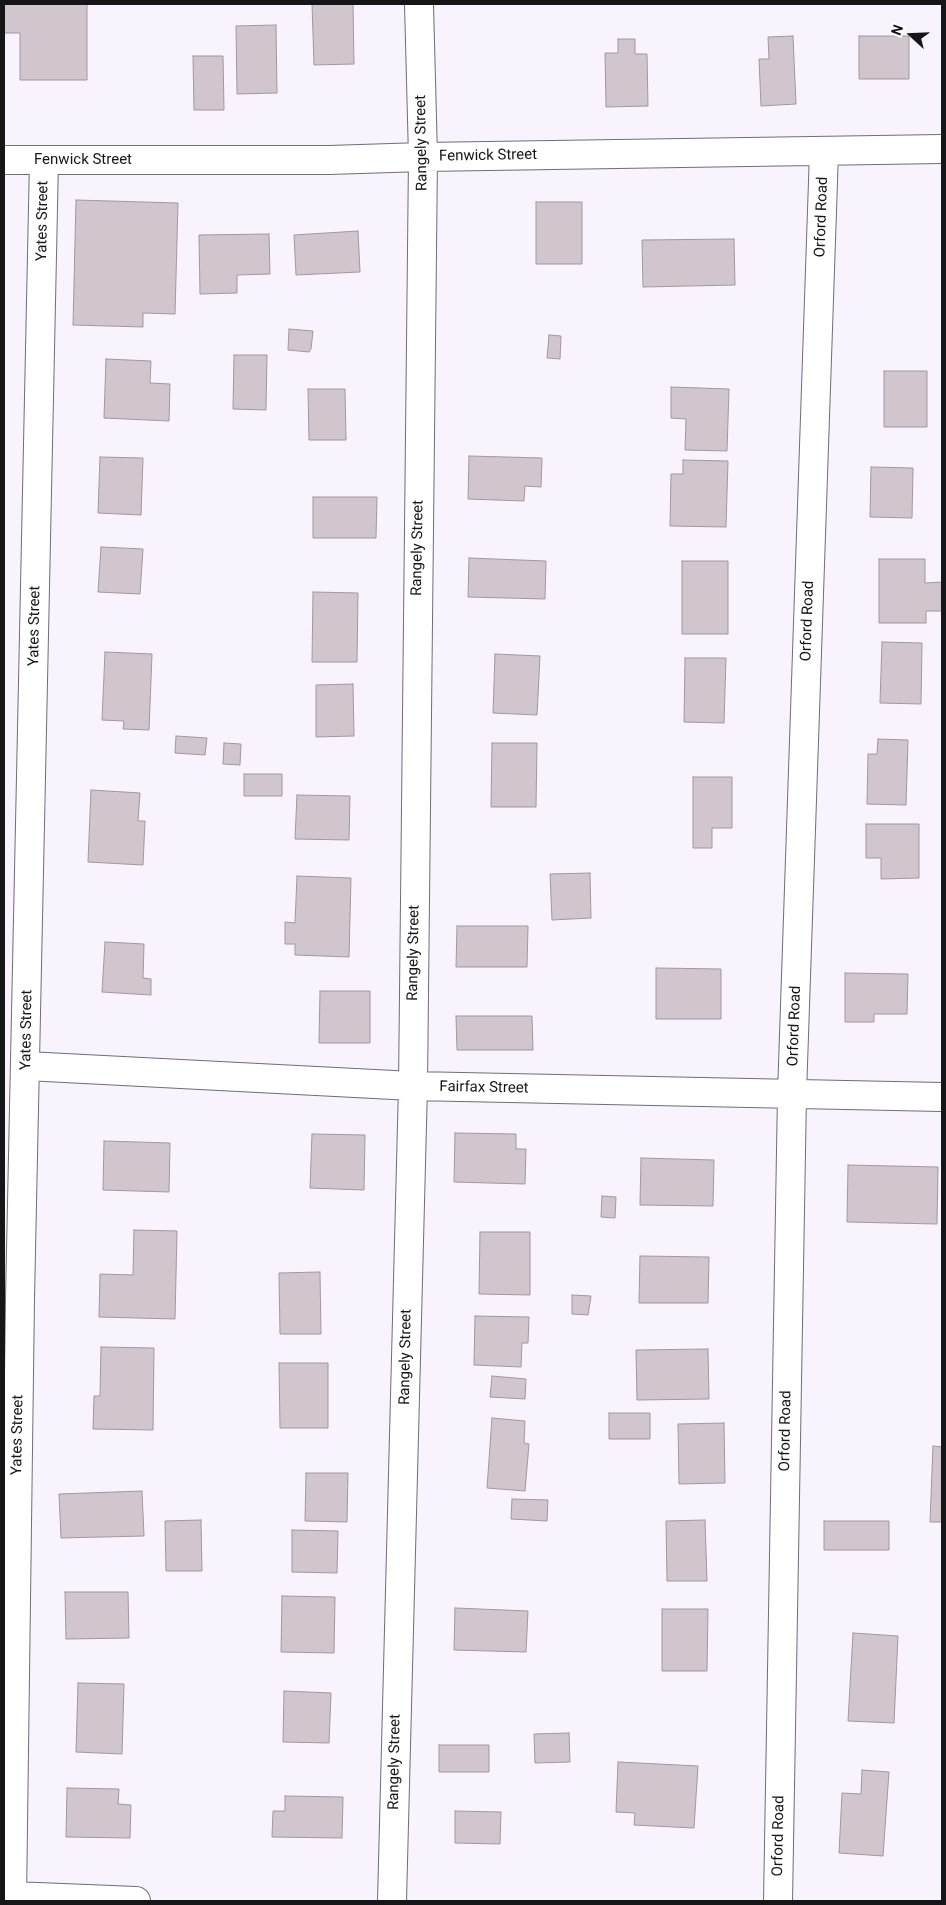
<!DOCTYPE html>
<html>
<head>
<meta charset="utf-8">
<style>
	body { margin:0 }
	#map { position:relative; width:946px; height:1905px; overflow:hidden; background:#f9f3fe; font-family:Roboto,sans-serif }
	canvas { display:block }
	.frame { position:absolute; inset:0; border:5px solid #161518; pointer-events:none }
	.north { position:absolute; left:886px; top:10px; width:50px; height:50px; -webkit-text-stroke:4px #fff; paint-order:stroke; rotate:290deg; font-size:14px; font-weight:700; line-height:20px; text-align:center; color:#161518 }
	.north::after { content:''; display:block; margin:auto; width:18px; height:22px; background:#161518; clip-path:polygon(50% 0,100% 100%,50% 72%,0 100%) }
</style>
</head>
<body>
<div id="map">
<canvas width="946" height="1905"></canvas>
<div class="frame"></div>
<div class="north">N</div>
</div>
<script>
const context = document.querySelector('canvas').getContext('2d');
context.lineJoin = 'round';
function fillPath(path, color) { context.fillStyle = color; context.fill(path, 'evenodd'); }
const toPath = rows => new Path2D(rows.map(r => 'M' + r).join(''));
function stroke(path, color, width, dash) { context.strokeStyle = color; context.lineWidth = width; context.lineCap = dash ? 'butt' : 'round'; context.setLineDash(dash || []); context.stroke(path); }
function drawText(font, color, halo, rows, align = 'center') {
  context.font = font + ' Roboto,sans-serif'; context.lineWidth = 4; context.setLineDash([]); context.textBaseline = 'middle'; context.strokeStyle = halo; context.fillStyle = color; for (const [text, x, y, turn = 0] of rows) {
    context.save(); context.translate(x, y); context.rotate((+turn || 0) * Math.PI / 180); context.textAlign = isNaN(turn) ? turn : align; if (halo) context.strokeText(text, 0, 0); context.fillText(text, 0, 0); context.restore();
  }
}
const building = toPath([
	[4,4,87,4,87,80,20,80,20,33,4,33,4,4],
	[312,4,353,4,354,64,314,65,312,4],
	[276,25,277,93,237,94,236,26,276,25],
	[793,36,796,104,761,106,759,59,769,59,768,37,793,36],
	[859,36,909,36,909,79,859,79,859,36],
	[618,39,635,39,635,54,647,54,648,106,606,107,605,53,618,53,618,39],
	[193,56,223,56,224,110,194,110,193,56],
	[76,200,178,203,175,314,143,313,143,327,73,325,76,200],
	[536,202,582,202,582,264,536,264,536,202],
	[358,231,360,272,296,275,294,235,358,231],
	[269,234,270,274,237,275,237,293,200,294,199,235,269,234],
	[734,239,735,285,643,287,642,240,734,239],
	[289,329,313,331,311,349,309,352,288,350,289,329],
	[549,335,561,336,560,359,547,358,549,335],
	[234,355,267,355,266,410,233,409,234,355],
	[106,359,151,361,150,383,170,384,169,421,104,418,106,359],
	[884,371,927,371,927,427,884,427,884,371],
	[671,387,729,389,727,451,685,450,686,419,671,418,671,387],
	[308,389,345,389,346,440,309,440,308,389],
	[469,456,542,458,541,487,525,486,524,501,468,499,469,456],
	[100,457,143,458,141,515,98,513,100,457],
	[683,460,728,461,726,527,670,526,671,474,683,474,683,460],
	[871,467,913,468,912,518,870,517,871,467],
	[313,497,377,497,376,538,313,538,313,497],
	[101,547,143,549,140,594,98,592,101,547],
	[469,558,546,561,545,599,468,597,469,558],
	[879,559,925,559,925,583,942,582,942,611,926,611,926,623,879,623,879,559],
	[682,561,728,561,728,634,682,634,682,561],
	[313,592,358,593,357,662,312,662,313,592],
	[882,642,922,643,921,704,880,703,882,642],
	[105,652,152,654,149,730,123,729,124,721,102,720,105,652],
	[495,654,540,656,537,715,493,713,495,654],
	[685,658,726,658,724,723,684,722,685,658],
	[353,684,354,736,316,737,316,685,353,684],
	[176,736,207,738,205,755,175,753,176,736],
	[878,739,908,740,906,805,867,804,868,754,877,754,878,739],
	[224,743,241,744,240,765,223,764,224,743],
	[492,743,537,743,536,807,491,807,492,743],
	[244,774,282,774,282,796,244,796,244,774],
	[693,777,732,777,732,828,712,828,712,848,693,848,693,777],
	[91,790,140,793,138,821,145,821,143,865,88,862,91,790],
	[297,795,350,796,349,840,295,839,297,795],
	[866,824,919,824,919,878,881,879,881,858,866,858,866,824],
	[590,873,591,918,552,920,550,874,590,873],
	[297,876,351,878,349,957,295,955,295,944,285,944,285,922,295,923,297,876],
	[457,926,528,926,527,967,456,967,457,926],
	[105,942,144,944,143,978,151,979,151,995,102,992,105,942],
	[656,968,721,969,721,1019,656,1019,656,968],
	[845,973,908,974,907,1014,874,1014,874,1022,845,1022,845,973],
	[320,991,370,991,370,1043,319,1043,320,991],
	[456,1016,532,1016,533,1050,457,1050,456,1016],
	[455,1133,516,1134,516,1149,526,1149,525,1184,454,1182,455,1133],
	[312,1134,365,1135,364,1190,310,1188,312,1134],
	[104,1141,170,1143,169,1192,103,1190,104,1141],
	[641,1158,714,1160,713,1206,640,1205,641,1158],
	[848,1165,938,1167,937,1224,847,1222,848,1165],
	[602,1196,616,1197,615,1218,601,1217,602,1196],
	[134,1230,177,1231,175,1319,99,1317,100,1274,133,1275,134,1230],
	[480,1232,530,1232,530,1295,479,1294,480,1232],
	[640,1256,709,1257,708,1303,639,1303,640,1256],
	[320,1272,321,1334,280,1334,279,1273,320,1272],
	[572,1295,591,1296,588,1315,572,1314,572,1295],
	[475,1316,529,1317,528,1343,522,1343,521,1367,474,1365,475,1316],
	[101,1347,154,1348,153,1430,93,1429,94,1396,100,1396,101,1347],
	[708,1349,709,1399,637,1400,636,1350,708,1349],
	[279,1363,328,1363,328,1428,280,1428,279,1363],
	[492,1376,526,1379,525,1399,490,1397,492,1376],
	[609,1413,650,1413,650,1439,609,1439,609,1413],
	[492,1418,525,1421,524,1443,529,1444,525,1491,487,1488,492,1418],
	[724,1423,725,1483,679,1484,678,1424,724,1423],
	[933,1446,942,1447,942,1522,930,1522,933,1446],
	[306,1473,348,1473,347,1522,305,1521,306,1473],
	[142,1491,144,1536,61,1538,59,1494,142,1491],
	[512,1499,548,1500,547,1521,511,1519,512,1499],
	[201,1520,202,1571,166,1571,165,1521,201,1520],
	[705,1520,707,1581,667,1581,666,1521,705,1520],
	[824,1521,889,1521,889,1550,824,1550,824,1521],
	[292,1530,338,1531,337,1573,292,1572,292,1530],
	[65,1592,128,1592,129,1638,66,1639,65,1592],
	[282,1596,335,1597,334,1653,281,1652,282,1596],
	[455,1608,528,1611,526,1652,454,1650,455,1608],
	[662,1609,708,1609,707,1671,662,1671,662,1609],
	[853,1633,898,1636,894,1723,848,1721,853,1633],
	[78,1683,124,1684,122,1754,76,1752,78,1683],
	[284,1691,331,1693,329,1743,283,1742,284,1691],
	[569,1733,570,1762,535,1763,534,1734,569,1733],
	[439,1745,489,1745,489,1772,439,1772,439,1745],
	[618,1762,698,1766,694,1828,634,1825,635,1813,616,1812,618,1762],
	[862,1770,889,1772,883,1856,839,1853,842,1793,861,1794,862,1770],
	[67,1788,119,1789,118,1804,131,1805,130,1838,66,1837,67,1788],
	[285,1796,343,1797,342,1838,272,1837,273,1811,285,1811,285,1796],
	[455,1811,501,1812,500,1844,455,1843,455,1811]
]);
const minor = toPath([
	[4,160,329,160,423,157,942,149],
	[26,1066,413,1086,942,1097],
	[13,1896,136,1901],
	[12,1901,20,1298,44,160],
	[392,1901,413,1086,423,157,419,4],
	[778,1901,792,1094,824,152]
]);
const streetNames = [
	["Rangely Street",422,143,-91],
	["Fenwick Street",488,156,-1],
	["Fenwick Street",83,160],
	["Orford Road",822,217,-88],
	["Yates Street",43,221,-89],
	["Rangely Street",418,548,-89],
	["Orford Road",808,621,-88],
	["Yates Street",35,626,-89],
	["Rangely Street",414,953,-89],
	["Orford Road",795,1026,-88],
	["Yates Street",27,1030,-89],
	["Fairfax Street",484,1088,1],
	["Rangely Street",406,1357,-89],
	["Orford Road",786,1431,-89],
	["Yates Street",18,1435,-89],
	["Rangely Street",395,1762,-89],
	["Orford Road",779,1836,-89]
];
fillPath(building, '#d1c6ce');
stroke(building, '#a2979e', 1);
stroke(minor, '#716c76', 30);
stroke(minor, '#fff', 28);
drawText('15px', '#161518', '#fff', streetNames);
</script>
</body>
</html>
